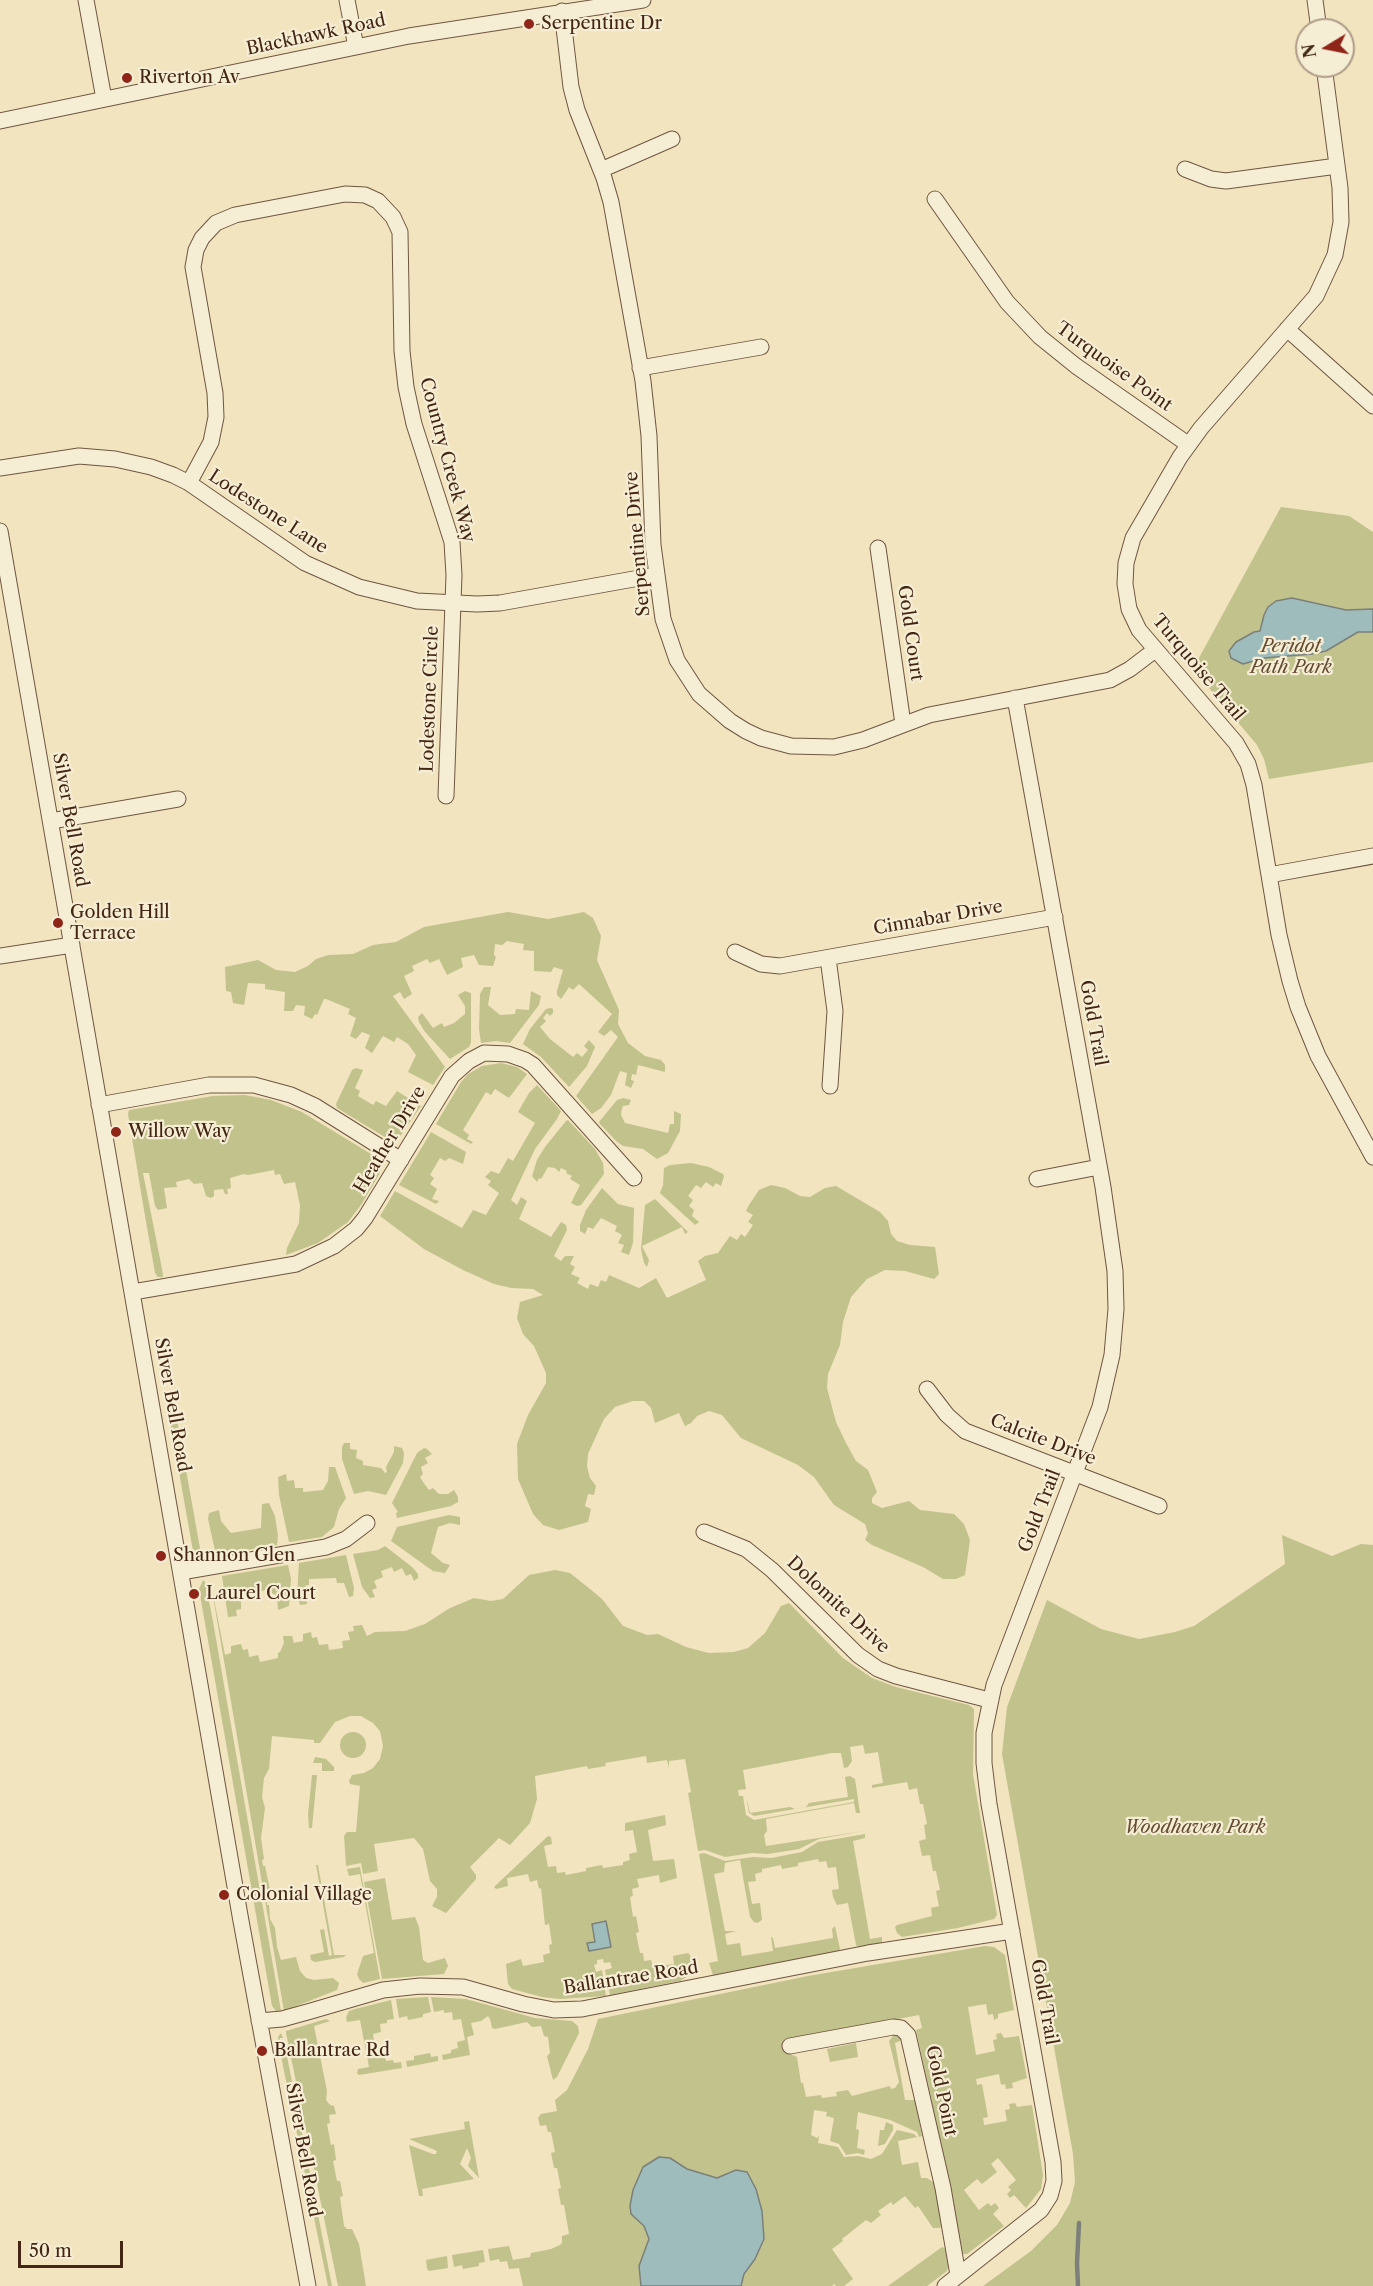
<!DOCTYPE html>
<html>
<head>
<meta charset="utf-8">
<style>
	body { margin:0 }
	#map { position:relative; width:1373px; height:2286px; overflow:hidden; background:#f1e4bf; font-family:"Libre Caslon Text",serif }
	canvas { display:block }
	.north { position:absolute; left:1295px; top:18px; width:60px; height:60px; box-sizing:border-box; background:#f6edd5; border:2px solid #af9d88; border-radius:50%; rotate:260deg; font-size:16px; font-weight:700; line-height:24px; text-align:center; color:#442615 }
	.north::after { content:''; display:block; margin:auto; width:21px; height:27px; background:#8f2418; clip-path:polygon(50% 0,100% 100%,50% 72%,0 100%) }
	.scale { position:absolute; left:18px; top:2241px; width:105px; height:27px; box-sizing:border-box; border:3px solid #442615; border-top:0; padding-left:8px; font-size:18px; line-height:21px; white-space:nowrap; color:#442615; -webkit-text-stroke:4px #f6edd5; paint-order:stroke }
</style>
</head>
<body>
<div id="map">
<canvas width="1373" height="2286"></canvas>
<div class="north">N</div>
<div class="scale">50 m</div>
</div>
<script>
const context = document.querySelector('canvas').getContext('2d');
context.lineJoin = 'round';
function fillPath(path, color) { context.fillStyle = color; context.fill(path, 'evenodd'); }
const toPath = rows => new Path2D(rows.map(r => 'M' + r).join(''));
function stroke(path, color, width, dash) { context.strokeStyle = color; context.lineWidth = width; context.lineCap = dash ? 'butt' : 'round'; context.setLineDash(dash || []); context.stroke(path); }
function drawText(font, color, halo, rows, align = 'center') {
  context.font = font + ' "Libre Caslon Text",serif'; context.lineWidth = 4.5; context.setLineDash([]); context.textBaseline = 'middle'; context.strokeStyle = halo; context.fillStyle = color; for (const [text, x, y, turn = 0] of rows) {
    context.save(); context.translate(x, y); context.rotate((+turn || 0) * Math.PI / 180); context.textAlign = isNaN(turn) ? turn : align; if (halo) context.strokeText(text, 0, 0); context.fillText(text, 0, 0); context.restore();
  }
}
const green = toPath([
	[1281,507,1349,516,1373,532,1373,762,1269,779,1264,759,1257,745,1193,669],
	[508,912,548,919,584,912,593,918,601,936,597,960,619,1010,618,1024,628,1043,645,1056,661,1060,665,1065,665,1072,638,1065,636,1075,632,1074,631,1080,634,1081,631,1088,625,1085,627,1073,620,1071,611,1095,601,1108,592,1114,576,1096,618,1037,611,1030,604,1036,598,1032,612,1014,579,984,573,990,569,987,561,999,557,995,557,991,563,970,554,967,551,972,534,971,534,951,523,950,524,944,507,941,502,945,495,944,494,955,496,957,493,966,479,965,474,955,461,958,463,967,447,975,439,959,430,963,427,959,412,966,414,971,404,976,412,994,404,999,400,992,393,996,445,1067,433,1085,408,1072,416,1055,408,1044,397,1037,394,1042,383,1036,372,1053,365,1048,370,1035,362,1032,356,1039,350,1036,356,1018,348,1014,350,1009,326,999,324,999,317,1015,315,1014,312,1019,304,1015,305,1006,296,1005,293,1011,284,1011,285,992,265,989,265,984,248,983,244,1005,233,1003,231,992,226,991,225,967,258,960,276,970,295,972,308,966,316,959,328,955,353,954,373,945,396,942,424,927],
	[484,987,491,987,488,1005,500,1015,515,1014,516,1009,529,1010,531,991,541,996,539,1005,510,1043,496,1041,481,1043,479,1029,480,994],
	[465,991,471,993,471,1043,469,1047,450,1059,425,1032,419,1022,418,1017,422,1013,433,1028,442,1023,444,1027,454,1023,465,1014,465,1006,458,995],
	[551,1008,553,1009,553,1013,550,1016,547,1013,543,1018,546,1021,540,1027,550,1039,573,1057,577,1053,582,1057,588,1050,584,1046,589,1040,595,1047,587,1066,569,1087,541,1057,523,1044,530,1029,546,1009],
	[501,1063,517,1067,527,1074,509,1098,495,1089,491,1095,486,1092,463,1130,469,1135,467,1139,473,1142,471,1144,436,1124,461,1082,468,1074,482,1066],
	[356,1068,363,1070,355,1088,360,1091,358,1096,373,1105,376,1101,386,1106,397,1091,421,1106,399,1138,394,1140,388,1139,337,1108,336,1104,352,1070],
	[537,1085,561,1111,557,1119,535,1149,511,1200,517,1205,521,1197,527,1201,519,1219,551,1237,561,1222,566,1225,567,1230,554,1256,561,1261,565,1256,574,1256,570,1264,575,1267,571,1274,580,1278,577,1283,588,1289,590,1284,598,1287,601,1280,606,1282,609,1275,639,1288,656,1278,667,1298,706,1280,698,1261,705,1256,718,1253,730,1236,737,1240,741,1234,745,1237,753,1225,748,1222,753,1215,746,1211,749,1205,759,1190,771,1185,785,1188,800,1196,810,1197,825,1188,836,1186,880,1212,888,1221,891,1234,897,1241,910,1245,935,1247,939,1274,934,1279,905,1271,885,1270,867,1279,851,1297,843,1322,840,1345,828,1374,827,1388,836,1422,846,1443,856,1461,868,1470,877,1492,872,1498,872,1503,882,1508,909,1501,920,1510,954,1514,964,1524,970,1540,965,1575,956,1579,943,1579,923,1567,872,1545,865,1540,868,1533,865,1524,834,1505,814,1477,798,1465,741,1438,722,1415,709,1411,697,1416,691,1423,685,1426,679,1413,655,1423,651,1408,644,1401,633,1401,615,1407,604,1419,588,1454,587,1466,590,1478,596,1486,594,1495,588,1494,585,1506,591,1509,588,1522,559,1530,543,1525,533,1514,518,1479,517,1444,528,1415,546,1383,546,1373,534,1346,523,1334,517,1318,520,1302,543,1295,533,1289,511,1288,494,1284,463,1270,424,1249,380,1216,395,1191,462,1228,473,1210,486,1215,499,1193,488,1185,491,1181,485,1177,491,1171,499,1174,508,1158,513,1161,535,1123,518,1112,529,1093],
	[245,1095,271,1100,302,1112,376,1157,380,1163,380,1173,361,1205,348,1222,318,1243,286,1255,287,1248,299,1223,300,1205,295,1182,284,1184,280,1174,275,1175,274,1170,248,1175,244,1174,230,1178,231,1188,227,1189,228,1194,225,1194,223,1189,214,1190,214,1196,211,1198,206,1196,202,1183,194,1184,189,1179,176,1182,177,1187,164,1188,167,1208,158,1210,155,1206,149,1173,143,1173,163,1274,163,1277,158,1277,155,1273,145,1216,128,1114,129,1110,213,1096],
	[623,1098,631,1100,629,1105,623,1106,622,1109,621,1115,625,1123,668,1133,670,1124,674,1124,674,1111,681,1114,680,1131,668,1153,657,1159,643,1149,623,1146,616,1141,600,1124,599,1122,617,1100],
	[568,1120,595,1149,603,1163,604,1174,581,1205,577,1206,571,1203,580,1185,570,1179,572,1176,566,1173,567,1171,561,1168,559,1172,555,1168,548,1167,541,1179,539,1178,537,1182,532,1176,537,1160,545,1147,566,1121],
	[431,1132,466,1152,463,1164,449,1158,445,1161,440,1158,430,1175,434,1178,430,1184,437,1189,432,1199,439,1201,436,1204,399,1185],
	[691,1163,709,1167,723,1174,724,1176,721,1186,716,1183,713,1187,706,1182,701,1188,696,1185,688,1196,693,1200,689,1206,694,1210,692,1216,699,1222,695,1225,660,1193,663,1185,664,1168,670,1165],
	[602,1188,618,1204,634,1208,633,1243,629,1255,621,1252,624,1245,618,1243,622,1235,615,1231,617,1226,601,1218,593,1229,588,1227,585,1234,580,1231,580,1225,586,1210],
	[655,1199,688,1232,685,1234,682,1227,642,1246,649,1260,647,1267,644,1263,641,1249,645,1205],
	[175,1408,201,1554,198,1557,193,1551,168,1410],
	[344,1443,350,1443,350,1449,357,1450,356,1458,363,1461,363,1465,381,1468,385,1473,387,1472,386,1467,394,1452,394,1446,402,1448,404,1453,403,1463,386,1495,368,1491,354,1494,342,1459,342,1447],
	[424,1448,427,1449,432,1454,425,1458,428,1463,421,1467,423,1474,420,1477,423,1482,429,1490,433,1488,439,1494,448,1494,454,1490,458,1497,458,1502,451,1506,397,1518,396,1513,398,1512,392,1503,417,1453],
	[329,1467,335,1467,346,1498,339,1509,334,1527,322,1537,289,1542,279,1495,278,1477,286,1474,287,1481,294,1480,295,1488,303,1488,303,1492,323,1490,328,1481],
	[269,1503,275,1516,278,1536,277,1545,216,1555,208,1519,209,1513,219,1510,221,1521,231,1533,261,1528,262,1504],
	[449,1515,460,1517,460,1525,450,1523,438,1527,431,1553,443,1563,450,1565,445,1573,433,1571,391,1541,397,1527],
	[1282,1535,1332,1556,1361,1544,1373,1545,1373,2286,983,2286,1031,2251,1057,2225,1070,2203,1075,2182,1073,2154,1002,1754,1007,1707,1047,1600,1101,1629,1139,1639,1175,1632,1194,1626,1285,1564],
	[385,1546,412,1567,418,1574,418,1578,414,1581,411,1574,406,1576,402,1568,394,1572,392,1567,381,1571,383,1577,374,1581,377,1588,372,1590,375,1597,370,1598,362,1587,353,1554,378,1550],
	[346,1555,354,1588,353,1596,349,1597,344,1583,337,1583,336,1578,309,1579,309,1585,306,1585,307,1604,300,1605,297,1595,299,1563],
	[288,1565,291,1579,289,1606,278,1610,277,1596,267,1590,241,1594,241,1609,236,1610,237,1616,228,1617,222,1576],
	[555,1570,570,1573,590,1589,602,1599,623,1626,647,1635,658,1634,686,1647,709,1653,734,1652,748,1648,765,1633,781,1606,789,1603,843,1658,872,1678,896,1687,969,1705,974,1709,973,1774,997,1915,994,1919,958,1928,902,1937,897,1933,895,1927,897,1925,932,1916,931,1908,939,1906,936,1891,940,1890,936,1871,933,1871,930,1855,922,1856,919,1841,926,1839,924,1825,927,1824,923,1804,920,1804,917,1788,909,1790,907,1782,872,1788,872,1785,883,1783,878,1752,865,1754,863,1745,850,1747,852,1761,848,1767,844,1768,841,1753,832,1753,743,1770,746,1789,738,1790,739,1796,743,1796,746,1815,754,1820,854,1802,854,1799,754,1816,749,1813,746,1796,750,1813,790,1807,795,1809,806,1807,809,1803,848,1797,845,1777,850,1776,855,1779,860,1813,856,1813,854,1803,766,1819,767,1831,764,1835,766,1846,864,1831,819,1839,799,1849,768,1854,752,1853,725,1857,705,1850,698,1851,688,1793,691,1792,685,1759,669,1761,669,1768,667,1760,647,1763,646,1756,605,1763,606,1766,588,1769,587,1766,535,1776,537,1799,530,1823,510,1845,499,1838,470,1867,476,1875,476,1879,446,1913,432,1906,437,1897,437,1889,430,1881,423,1849,414,1838,374,1844,378,1871,363,1874,361,1863,346,1866,344,1836,347,1832,356,1832,360,1786,350,1784,349,1781,352,1775,364,1773,373,1768,380,1759,383,1746,380,1731,373,1723,361,1716,350,1716,335,1722,320,1743,314,1743,314,1740,272,1736,269,1769,264,1778,262,1797,265,1808,261,1838,264,1859,262,1860,263,1866,265,1866,270,1890,267,1900,267,1905,269,1905,270,1919,275,1928,277,1947,281,1960,296,1957,300,1971,306,1978,314,1980,333,1978,339,1983,337,1990,284,2011,210,1579,225,1655,231,1653,231,1646,241,1644,243,1650,248,1649,249,1657,258,1655,260,1662,278,1658,278,1653,280,1652,284,1643,283,1636,292,1636,294,1643,303,1641,303,1634,311,1632,312,1638,317,1637,319,1645,328,1644,329,1650,343,1648,342,1641,350,1640,348,1632,354,1631,353,1626,362,1625,367,1636,375,1632,405,1631,425,1624,450,1608,474,1598,491,1601,503,1599,529,1575],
	[203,1580,205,1582,212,1616,281,2011,276,2011,272,2006,199,1589],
	'340 1745a13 13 0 1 1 26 0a13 13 0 1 1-26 0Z',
	[315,1757,326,1759,334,1767,334,1771,322,1771,322,1763,313,1763],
	[312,1775,317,1775,312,1828,309,1828,308,1814],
	[665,1815,666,1825,648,1830,653,1861,674,1859,677,1878,660,1883,659,1875,637,1879,639,1887,632,1889,633,1896,630,1897,633,1917,636,1916,639,1932,636,1933,640,1953,643,1953,644,1961,651,1960,653,1967,674,1964,673,1956,688,1953,690,1955,692,1965,688,1976,680,1981,610,1995,605,1970,612,1968,610,1962,604,1963,603,1959,597,1960,597,1964,594,1965,596,1972,602,1970,606,1996,560,1999,542,1997,512,1989,508,1984,506,1964,521,1959,523,1966,544,1962,543,1955,550,1953,549,1945,552,1944,549,1924,545,1925,541,1888,539,1889,537,1880,530,1882,528,1874,507,1878,508,1886,496,1889,494,1887,548,1836,551,1837,552,1844,544,1846,548,1867,556,1866,557,1873,565,1872,566,1875,586,1871,586,1868,602,1865,603,1868,623,1865,623,1862,630,1860,629,1854,637,1852,633,1830,625,1831,625,1823],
	[865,1834,865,1838,853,1841,870,1939,882,1937,882,1944,859,1948,856,1945,848,1903,837,1905,833,1897,832,1890,839,1889,836,1867,828,1868,826,1861,819,1862,818,1859,798,1863,798,1866,782,1869,781,1865,762,1869,762,1872,755,1874,756,1881,748,1882,752,1904,760,1903,762,1920,757,1923,754,1922,750,1917,740,1860,725,1863,724,1872,714,1874,725,1931,736,1931,725,1934,727,1945,740,1943,742,1956,773,1951,771,1937,773,1938,775,1948,833,1938,832,1929,835,1926,840,1949,838,1952,716,1976,713,1975,709,1963,718,1961,699,1854,704,1853,725,1861,753,1857,771,1858,802,1852,818,1842],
	[316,1865,318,1865,334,1955,346,1955,344,1957,315,1962,311,1960,310,1955,324,1952,320,1930,324,1929,329,1956,332,1955],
	[360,1867,380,1979,363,1983,359,1979,357,1974,363,1956,374,1953,360,1874,349,1876,347,1869],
	[385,1878,392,1920,415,1917,419,1927,423,1960,428,1963,445,1958,448,1966,444,1974,382,1979,364,1882],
	[985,1946,994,1947,1005,1955,1014,2010,998,2014,998,2018,994,2020,993,2014,988,2015,986,2004,968,2007,976,2055,995,2051,993,2040,997,2039,996,2034,1001,2033,1004,2038,1019,2036,1027,2078,1012,2083,1013,2088,1006,2089,1005,2084,1001,2085,999,2074,976,2079,977,2085,982,2084,988,2117,983,2118,984,2125,1007,2121,1005,2110,1010,2109,1009,2104,1015,2103,1017,2107,1032,2105,1043,2175,1041,2189,1026,2208,1014,2195,1010,2198,1007,2194,1011,2190,1008,2187,1016,2180,998,2158,991,2164,997,2172,982,2184,977,2179,964,2190,979,2210,988,2203,991,2206,995,2203,999,2208,993,2214,1004,2226,967,2254,963,2254,961,2249,950,2185,916,2030,922,2028,919,2015,787,2040,790,2054,797,2057,801,2083,803,2083,806,2097,821,2095,822,2098,837,2096,836,2092,848,2090,852,2096,890,2086,891,2089,895,2088,899,2082,889,2041,893,2036,901,2036,902,2040,895,2043,905,2100,915,2100,922,2136,919,2137,917,2132,890,2120,858,2112,856,2129,859,2130,857,2148,865,2150,864,2155,858,2153,846,2155,839,2144,830,2141,834,2118,826,2116,827,2112,814,2110,811,2135,817,2138,819,2136,818,2143,838,2147,844,2157,858,2156,871,2159,882,2154,897,2130,914,2134,917,2137,898,2141,902,2165,918,2162,921,2178,927,2178,936,2184,942,2224,940,2228,933,2228,918,2206,915,2208,905,2196,893,2205,891,2202,878,2211,881,2215,871,2223,866,2220,842,2239,843,2241,832,2249,853,2279,844,2286,836,2286,834,2284,832,2286,523,2286,519,2268,509,2269,507,2261,500,2262,499,2259,490,2261,488,2249,509,2246,513,2260,530,2257,531,2253,551,2249,560,2245,562,2243,562,2236,569,2234,564,2205,561,2205,558,2189,561,2188,557,2168,554,2168,551,2153,555,2152,551,2132,548,2132,546,2125,540,2126,538,2118,541,2114,557,2111,555,2100,567,2090,588,2049,598,2019,808,1976],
	[428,1997,431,2012,423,2014,423,2017,408,2020,407,2016,399,2018,396,1999],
	[431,1997,466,1999,535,2018,572,2021,578,2026,579,2033,557,2077,553,2080,547,2056,550,2053,548,2037,544,2036,541,2026,532,2027,527,2022,495,2029,492,2028,490,2019,488,2016,481,2021,471,2023,474,2035,467,2037,470,2055,443,2060,442,2055,451,2053,451,2050,458,2048,457,2042,465,2040,461,2019,453,2020,452,2012,444,2013,444,2010,434,2012],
	[391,2000,394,2019,387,2020,387,2023,380,2024,381,2032,373,2034,376,2055,384,2054,386,2061,393,2060,394,2063,401,2062,402,2068,359,2075,357,2073,358,2069,369,2067,360,2020,347,2022,346,2017,349,2011,355,2009],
	[326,2019,330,2021,314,2026,327,2091,326,2100,330,2105,334,2106,336,2114,329,2115,330,2123,327,2124,331,2145,334,2144,336,2160,333,2161,337,2181,340,2181,343,2196,340,2197,344,2226,347,2229,352,2229,359,2244,366,2286,338,2286,286,2033,286,2031],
	[281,2033,283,2038,280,2038,280,2042,284,2041,332,2286,328,2286,283,2066,278,2037],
	[856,2043,858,2057,830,2062,827,2049],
	[430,2053,431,2057,438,2056,438,2061,407,2067,406,2061,414,2060,414,2056],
	[469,2121,479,2178,468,2166,471,2158,467,2148,460,2164,474,2179,422,2189,423,2196,419,2196,409,2145,433,2154,436,2154,437,2151,409,2139,465,2129,464,2122],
	[886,2122,893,2125,893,2130,885,2144,878,2146,880,2130,884,2130],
	[942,2247,946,2249,949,2262,947,2271,927,2286,888,2286],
	[483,2250,485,2262,479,2263,479,2266,463,2269,462,2265,454,2267,452,2255],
	[447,2256,448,2268,429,2271,427,2269,426,2260]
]);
const water = toPath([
	[1292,598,1346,610,1373,609,1373,632,1358,632,1326,651,1312,654,1264,658,1243,664,1231,658,1229,651,1236,642,1254,632,1260,631,1264,615,1268,607,1276,601,1292,598],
	[606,1921,611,1947,589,1951,587,1943,595,1942,592,1924,606,1921],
	[659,2157,670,2158,687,2169,717,2178,736,2170,747,2172,756,2189,762,2211,764,2239,755,2259,744,2274,741,2286,641,2286,639,2266,649,2239,644,2226,631,2214,630,2206,633,2190,643,2167,659,2157]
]);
const stream = toPath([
	[1078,2286,1077,2263,1079,2223]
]);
const minor = toPath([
	[86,0,104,99],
	[347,0,356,47],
	[1315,0,1319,30],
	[562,11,571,87,577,110,604,178,611,202,643,381,649,436,653,545,663,619,677,660,699,694,730,721,746,731,761,738,791,746,834,747,863,740,929,715,1110,680,1130,669,1155,650],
	[1324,66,1340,188,1341,222,1335,255,1316,296,1201,428,1180,457,1133,538,1126,563,1125,584,1129,609,1139,630,1236,743,1248,764,1254,785,1279,935,1290,981,1298,1007,1318,1056,1373,1157],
	[0,121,409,36,643,0],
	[1185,169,1211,179,1226,181,1337,166],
	[601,170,672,139],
	[935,199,1007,302,1040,337,1076,366,1189,445],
	[1287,329,1373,406],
	[640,368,761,347],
	[0,468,79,456,115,459,151,467,173,475,189,483,305,563,359,587,417,601,477,604,500,603,656,575],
	[189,483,211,442,216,417,215,393,193,267,196,250,202,238,216,223,235,215,345,194,365,195,378,201,393,217,400,232,402,351,406,387,414,424,452,542,454,575,446,796],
	[0,531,241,1921,308,2286],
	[878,548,903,724],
	[51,821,178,799],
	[1269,875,1373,856],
	[735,952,761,964,780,966,1055,917],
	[0,956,72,945],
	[828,958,835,1011,830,1086],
	[99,1105,209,1085,254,1085,291,1095,315,1106,401,1160],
	[1037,1179,1099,1167],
	[133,1292,296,1264,334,1246,356,1229,365,1218,452,1076,469,1061,484,1053,508,1054,525,1060,533,1065,634,1178],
	[927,1389,947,1415,965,1431,1159,1506],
	[704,1532,746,1549,772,1570,858,1655,878,1669,896,1676,989,1700],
	[181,1572,326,1547,346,1539,367,1523],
	[259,2021,282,2019,311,2011,383,1990,420,1986,463,1987,523,2004,554,2010,582,2009,868,1953,1012,1931],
	[790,2046,893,2027,901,2028,908,2035,943,2188,958,2275],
	[945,2286,1041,2210,1050,2196,1054,2181,1053,2162,989,1804,984,1763,984,1733,994,1685,1100,1407,1112,1355,1116,1309,1115,1271,1103,1187,1015,698]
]);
const markers = [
	[529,24,6,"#8f2418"],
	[127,78,6,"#8f2418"],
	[58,923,6,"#8f2418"],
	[116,1132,6,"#8f2418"],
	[161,1556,6,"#8f2418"],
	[194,1594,6,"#8f2418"],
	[224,1895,6,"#8f2418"],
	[262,2051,6,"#8f2418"]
];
const poiNames = [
	["Serpentine Dr",541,24],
	["Riverton Av",139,78],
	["Golden Hill",70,913],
	["Terrace",70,934],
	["Willow Way",128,1132],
	["Shannon Glen",173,1556],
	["Laurel Court",206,1594],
	["Colonial Village",236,1895],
	["Ballantrae Rd",274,2051]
];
const streetNames = [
	["Blackhawk Road",316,35,-12],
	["Turquoise Point",1114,367,36],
	["Country Creek Way",447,460,75],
	["Lodestone Lane",268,512,33],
	["Serpentine Drive",638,544,-95],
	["Gold Court",910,633,82],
	["Turquoise Trail",1198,668,50],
	["Lodestone Circle",430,699,-88],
	["Silver Bell Road",70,820,80],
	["Cinnabar Drive",938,918,-10],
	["Gold Trail",1093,1023,80],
	["Heather Drive",390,1140,-59],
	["Silver Bell Road",172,1405,80],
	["Calcite Drive",1043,1440,21],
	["Gold Trail",1040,1511,-69],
	["Dolomite Drive",838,1605,43],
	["Ballantrae Road",631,1978,-9],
	["Gold Trail",1044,2002,80],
	["Gold Point",941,2091,78],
	["Silver Bell Road",303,2150,80]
];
const parkNames = [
	["Peridot",1291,647],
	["Path Park",1291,668],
	["Woodhaven Park",1195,1828]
];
fillPath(green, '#c2c28d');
fillPath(water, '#9fbcbd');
stroke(water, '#7b807a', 1.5);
stroke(stream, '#7b807a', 4.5);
stroke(minor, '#6f5640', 17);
stroke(minor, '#f6edd5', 15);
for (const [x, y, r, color] of markers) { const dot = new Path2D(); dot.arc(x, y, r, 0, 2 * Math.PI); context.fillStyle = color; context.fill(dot); stroke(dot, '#f6edd5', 2); }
drawText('18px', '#442615', '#f6edd5', poiNames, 'left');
drawText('18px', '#442615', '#f6edd5', streetNames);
drawText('italic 18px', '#644d33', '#f6edd5', parkNames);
</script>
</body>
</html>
